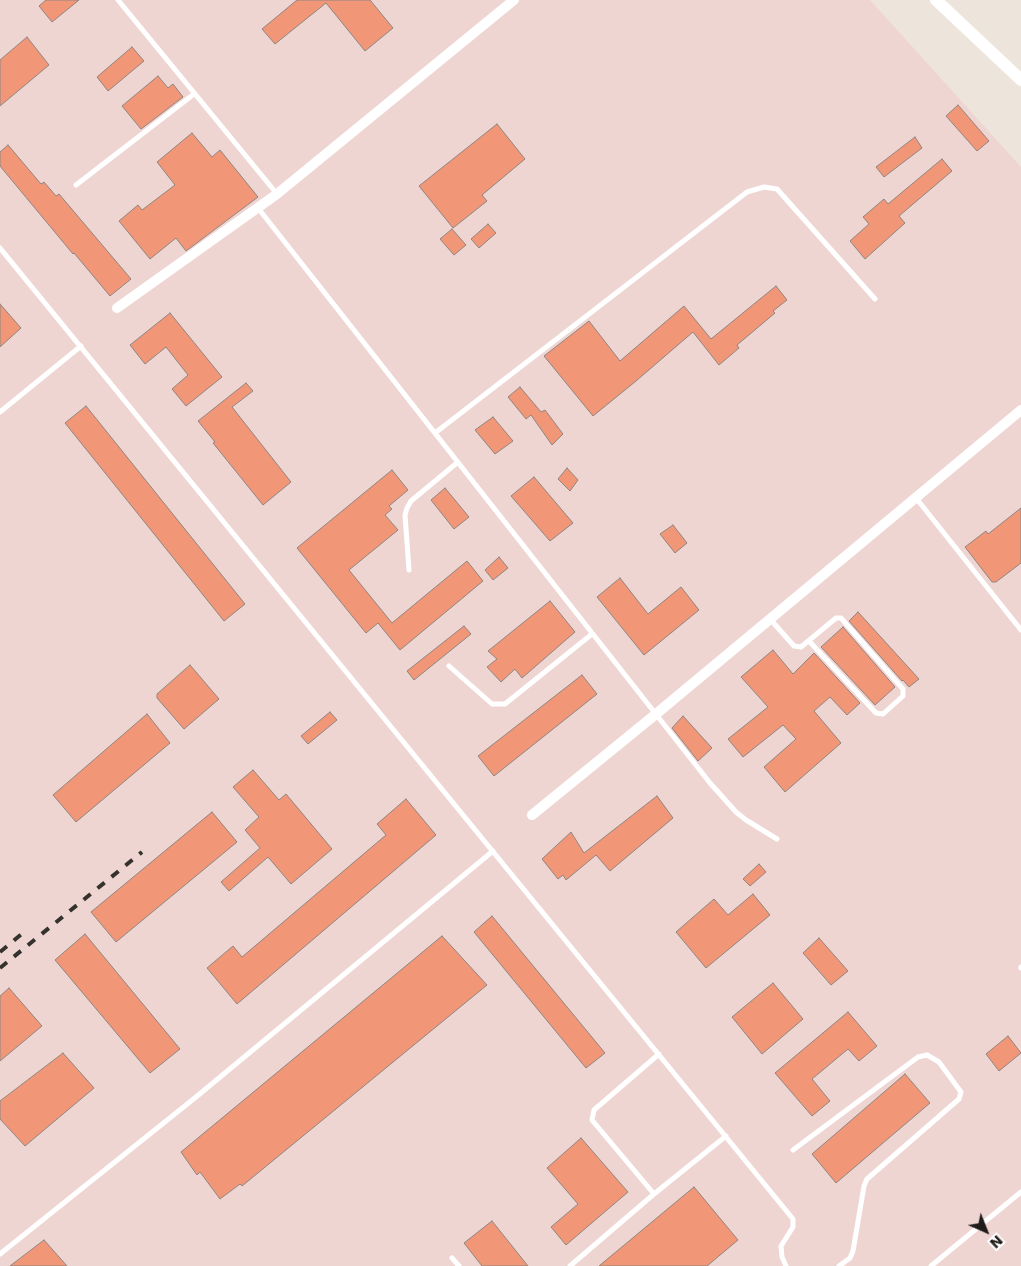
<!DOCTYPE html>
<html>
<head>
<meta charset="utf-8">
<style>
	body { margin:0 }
	#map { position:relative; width:1021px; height:1266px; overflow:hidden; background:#ede4dc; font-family:"DejaVu Sans",sans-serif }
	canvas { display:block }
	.north { position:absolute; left:961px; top:1206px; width:50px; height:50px; -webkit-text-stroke:4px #fff; paint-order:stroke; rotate:136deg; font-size:14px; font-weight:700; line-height:20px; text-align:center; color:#1f1c19 }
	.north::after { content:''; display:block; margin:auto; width:18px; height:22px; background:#1f1c19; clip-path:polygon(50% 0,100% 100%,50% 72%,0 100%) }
</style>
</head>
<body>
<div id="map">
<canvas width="1021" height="1266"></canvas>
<div class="north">N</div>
</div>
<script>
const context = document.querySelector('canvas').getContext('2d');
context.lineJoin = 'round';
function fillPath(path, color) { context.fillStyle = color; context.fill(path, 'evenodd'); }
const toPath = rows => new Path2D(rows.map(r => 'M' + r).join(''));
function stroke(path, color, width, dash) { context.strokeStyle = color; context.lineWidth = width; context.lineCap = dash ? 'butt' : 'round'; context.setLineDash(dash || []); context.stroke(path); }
const industrial = toPath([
	[0,0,870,0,1021,167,1021,1266,0,1266]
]);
const building = toPath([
	[46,0,79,0,52,22,39,6,46,0],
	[297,0,370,0,393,28,365,51,326,3,275,44,262,29,297,0],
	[27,37,49,65,0,106,0,60,27,37],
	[132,47,144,61,108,91,97,77,132,47],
	[158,76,168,88,173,84,183,97,141,129,122,106,158,76],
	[958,105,989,141,977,151,946,116,958,105],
	[497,124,525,159,482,195,487,201,453,228,419,186,497,124],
	[192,133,212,157,220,150,258,197,186,251,176,238,150,259,119,221,138,205,142,210,175,185,157,162,192,133],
	[915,137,922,148,884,177,876,167,915,137],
	[8,145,41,184,44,182,56,196,59,194,131,279,110,296,74,253,73,254,0,166,0,152,8,145],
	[942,159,952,171,899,216,905,223,865,259,850,241,869,224,863,217,884,199,888,204,942,159],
	[488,224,496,233,479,248,471,239,488,224],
	[452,229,466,245,454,255,440,239,452,229],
	[776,286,787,300,773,311,775,313,737,345,739,348,719,365,693,332,636,381,593,416,544,356,589,321,620,361,684,306,711,339,776,286],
	[0,304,21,328,0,347,0,304],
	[170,313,222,377,186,406,172,389,188,375,166,347,145,364,130,345,170,313],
	[246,383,253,391,232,407,291,482,263,505,213,443,215,442,198,421,246,383],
	[520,387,541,412,545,410,563,434,552,445,531,415,526,419,508,397,520,387],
	[86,406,245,604,224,621,65,423,86,406],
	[493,417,513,441,495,454,475,430,493,417],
	[567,468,578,480,570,491,558,479,567,468],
	[392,470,408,490,389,506,392,509,385,515,398,530,349,570,392,623,467,561,483,581,400,650,378,623,366,633,297,548,392,470],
	[534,477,573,523,550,541,511,496,534,477],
	[445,488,469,517,454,529,431,500,445,488],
	[1021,508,1021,563,996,582,992,582,965,547,986,531,988,534,1021,508],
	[673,525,687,543,675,553,660,534,673,525],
	[499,557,508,568,493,580,485,570,499,557],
	[620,578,648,614,681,587,699,610,644,655,597,597,620,578],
	[550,601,575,632,522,678,515,669,501,682,487,667,497,659,488,651,550,601],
	[858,612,919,679,909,687,903,680,902,681,849,621,858,612],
	[464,626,471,634,414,680,407,671,464,626],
	[843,627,895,687,875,705,821,647,843,627],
	[773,650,793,674,814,653,860,703,847,715,830,697,814,711,841,743,785,792,764,767,796,739,783,725,743,757,728,739,768,707,741,677,773,650],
	[190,665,219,699,184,729,157,698,157,694,190,665],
	[582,675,597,694,494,776,478,756,582,675],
	[330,712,337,720,308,744,301,736,330,712],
	[147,714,170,743,76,822,53,795,147,714],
	[683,716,712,748,698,761,672,728,683,716],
	[253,770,279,800,286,794,332,849,291,884,268,857,229,891,221,882,260,848,245,830,259,817,233,787,253,770],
	[657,796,673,818,610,871,596,855,566,880,563,875,558,879,542,859,571,832,584,853,657,796],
	[406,799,436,835,237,1004,207,968,233,946,242,957,386,835,377,824,406,799],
	[212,812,237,842,116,942,91,912,212,812],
	[759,864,766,872,750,886,743,879,759,864],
	[753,894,770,915,706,968,676,932,714,899,728,915,753,894],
	[492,916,605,1053,586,1068,474,932,492,916],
	[85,934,180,1049,150,1073,55,960,85,934],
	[442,936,487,985,242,1186,240,1184,220,1199,200,1172,197,1175,181,1152,442,936],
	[819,938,848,971,831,985,803,953,819,938],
	[773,983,803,1019,762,1054,732,1017,773,983],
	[9,988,42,1026,0,1061,0,996,9,988],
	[848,1012,877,1046,859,1061,848,1049,812,1079,830,1101,812,1116,775,1073,848,1012],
	[1008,1036,1021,1053,999,1071,986,1054,1008,1036],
	[63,1053,94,1088,25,1146,0,1119,0,1101,63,1053],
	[905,1074,930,1103,836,1183,812,1154,905,1074],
	[581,1138,628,1192,566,1245,551,1227,578,1204,547,1168,581,1138],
	[694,1187,738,1240,707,1266,599,1266,694,1187],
	[492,1221,528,1266,482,1266,464,1243,492,1221],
	[44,1240,67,1266,10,1266,44,1240]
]);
const service = toPath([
	[118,0,277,194],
	[76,185,194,94],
	[258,208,710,783,736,812,746,820,777,839],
	[0,248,793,1219,793,1227,781,1246,782,1257,786,1266],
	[0,412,81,346],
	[435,433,747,192,764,187,777,189,875,299],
	[916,498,1021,630],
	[409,570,405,515,407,508,411,501,458,462],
	[770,619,794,646,801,647,836,618,841,618,903,689,903,696,883,714,876,713,809,641],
	[449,666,492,704,505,704,592,634],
	[1021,967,1021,968],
	[793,1150,918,1057,927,1055,939,1062,961,1092,959,1099,867,1179,864,1186,853,1251,850,1258,839,1266],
	[654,1194,592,1120,594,1110,659,1054],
	[0,1254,196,1097,493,851],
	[452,1258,459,1266],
	[570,1266,654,1194,726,1136],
	[931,1266,1021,1192]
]);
const minor = toPath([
	[117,308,277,194,514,0],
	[532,815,656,714,1021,410]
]);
const tertiary = toPath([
	[936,0,1021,80]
]);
const rail = toPath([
	[0,952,24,932],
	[0,968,142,852]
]);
fillPath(industrial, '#efd5d1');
fillPath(building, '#f19778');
stroke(building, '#908581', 1);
stroke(service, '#fff', 5);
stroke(minor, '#fff', 10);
stroke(tertiary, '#fff', 12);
stroke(rail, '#35322e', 4, [9, 9]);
</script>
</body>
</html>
